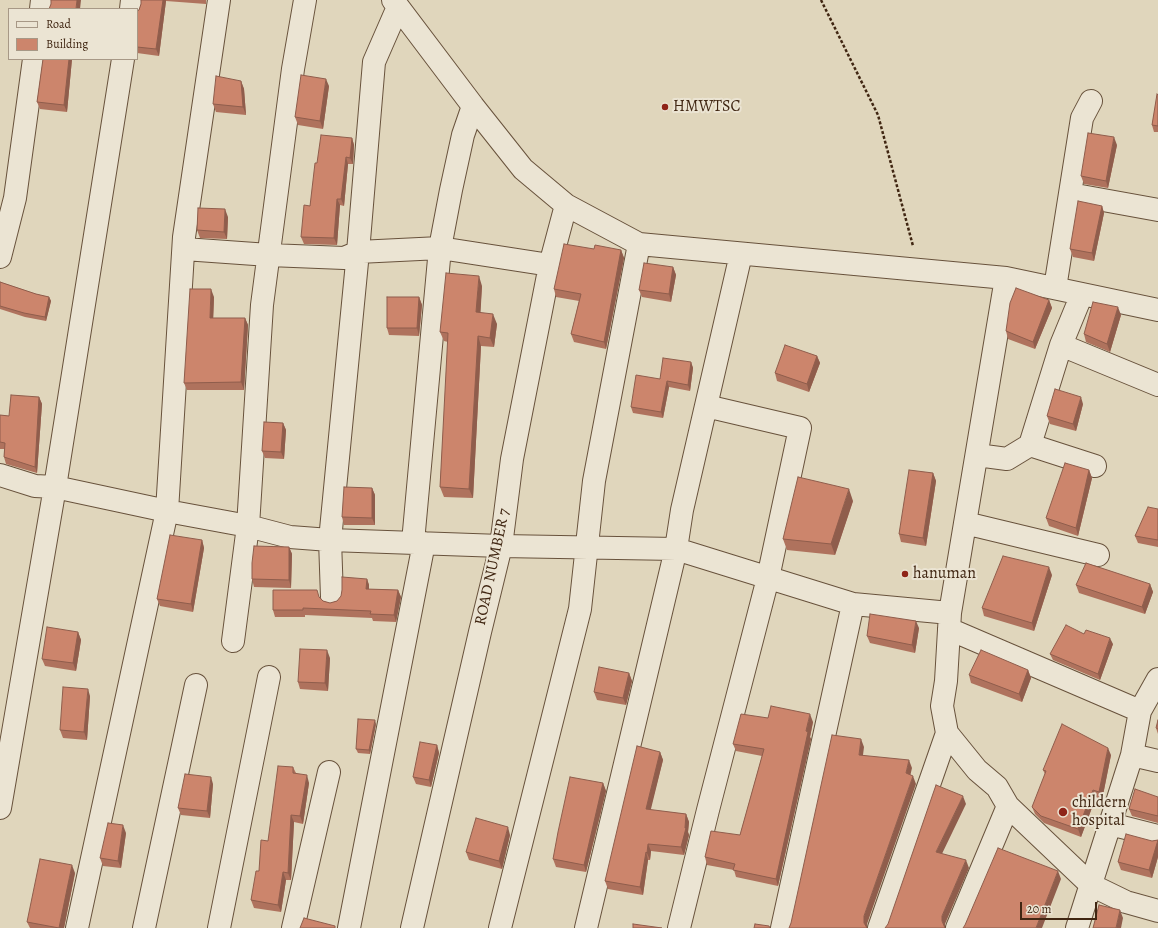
<!DOCTYPE html>
<html>
<head>
<meta charset="utf-8">
<style>
	body { margin:0 }
	#map { position:relative; width:1158px; height:928px; overflow:hidden; background:#e0d6bc; font-family:Alegreya,serif }
	canvas { display:block }
	.legend { position:absolute; left:8px; top:8px; width:130px; height:52px; box-sizing:border-box; background:#ebe4d3; border:1px solid #a79886; margin:0; padding:5px 7px; list-style:none; font-size:12px; color:#402612 }
	.legend li { display:flex; align-items:center; gap:8px; height:20px }
	.legend b { width:20px; border:1px solid #a79886 }
	.scale { position:absolute; left:1020px; top:902px; width:77px; height:18px; box-sizing:border-box; border:2px solid #402612; border-top:0; padding-left:5px; font-size:12px; line-height:14px; white-space:nowrap; color:#402612; -webkit-text-stroke:3px #ebe4d3; paint-order:stroke }
</style>
</head>
<body>
<div id="map">
<canvas width="1158" height="928"></canvas>
<ul class="legend">
<li><b style="height:5px;background:#ebe4d3"></b>Road</li>
<li><b style="height:11px;background:#cc856c"></b>Building</li>
</ul>
<div class="scale">20 m</div>
</div>
<script>
const context = document.querySelector('canvas').getContext('2d');
context.lineJoin = 'round';
const toPath = rows => new Path2D(rows.map(r => 'M' + r).join(''));
function stroke(path, color, width, dash) { context.strokeStyle = color; context.lineWidth = width; context.lineCap = dash ? 'butt' : 'round'; context.setLineDash(dash || []); context.stroke(path); }
function fillPath(path, color) { context.fillStyle = color; context.fill(path, 'evenodd'); }
function drawText(font, color, halo, rows, align = 'center') {
  context.font = font + ' Alegreya,serif'; context.lineWidth = 4; context.setLineDash([]); context.textBaseline = 'middle'; context.strokeStyle = halo; context.fillStyle = color; for (const [text, x, y, turn = 0] of rows) {
    context.save(); context.translate(x, y); context.rotate((+turn || 0) * Math.PI / 180); context.textAlign = isNaN(turn) ? turn : align; if (halo) context.strokeText(text, 0, 0); context.fillText(text, 0, 0); context.restore();
  }
}
const path = toPath([
	[821,0,878,115,913,246]
]);
const street = toPath([
	[393,0,473,106,523,169,566,205,639,244,1006,278,1158,310],
	[41,9,42,0],
	[131,9,132,0],
	[1070,194,1158,210],
	[184,249,269,255,344,258,358,252,440,248,550,265],
	[0,257,15,198,34,59],
	[1006,278,950,613,946,681,942,706,947,733,977,770,997,787,1008,806,1091,885,1126,902,1158,911],
	[1055,288,1082,118,1091,101],
	[1061,345,1158,385],
	[1030,445,1095,466],
	[977,455,1007,459,1030,445,1061,345,1082,294],
	[0,475,35,486,55,487,167,511,248,526,290,537,330,540,501,546,676,549,853,604,950,613],
	[965,523,1098,555],
	[413,542,440,248,451,190,463,135,473,106],
	[332,597,330,540,358,252,374,62,398,7],
	[949,629,1140,711],
	[233,641,248,526,262,305,293,69,305,0],
	[1132,755,1158,761],
	[0,808,55,487,123,59],
	[1110,824,1158,836],
	[77,928,167,511,184,237,219,0],
	[144,928,196,685],
	[219,928,269,677],
	[293,928,329,772],
	[349,928,424,543],
	[412,928,480,632,501,546,512,459,550,265,566,205],
	[500,928,580,609,594,481,639,244],
	[586,928,676,549,682,510,741,254],
	[679,928,708,810,768,578,800,428,706,406],
	[782,928,853,604],
	[879,928,947,733],
	[957,928,1008,806],
	[1077,928,1132,755,1140,711,1158,679]
]);
const wall = toPath([
	[141,0,206,0,206,4,166,1,159,56,137,53,137,11,139,10,141,4],
	[43,59,72,59,67,112,40,109,37,102],
	[241,81,244,89,246,115,216,112,213,104],
	[329,86,323,129,298,125,295,117],
	[1158,95,1158,132,1154,132,1152,125],
	[352,138,354,145,353,164,348,164,344,206,340,205,337,245,304,244,301,237,310,206,317,163],
	[1117,145,1108,188,1084,184,1081,176],
	[1102,206,1104,213,1094,261,1073,257,1070,249],
	[228,217,227,239,200,238,197,230],
	[594,249,621,250,624,258,606,349,574,342,571,334,579,301,556,297,554,289],
	[673,267,676,275,671,302,642,297,639,290],
	[0,282,36,294,49,297,51,301,46,321,25,317,0,309],
	[482,286,480,313,497,324,494,347,481,346,473,498,444,497,440,487,448,342,444,341,440,332],
	[214,297,213,318,245,318,248,325,244,390,187,390,184,383],
	[419,297,422,305,419,336,389,335,387,328],
	[1049,300,1052,308,1035,349,1008,339,1006,331],
	[1121,315,1110,352,1086,342,1084,334],
	[817,356,820,363,809,392,777,381,775,373],
	[691,362,693,368,690,391,669,387,663,418,633,413,631,407,660,379],
	[39,397,42,404,37,473,6,464,4,457,4,449,0,449,0,415,9,416],
	[1083,404,1076,431,1050,424,1047,416],
	[283,423,286,430,284,459,265,458,262,451],
	[1089,470,1092,478,1078,536,1049,526,1046,518],
	[933,473,936,481,926,546,901,542,899,534],
	[372,488,375,495,375,525,344,525,342,517],
	[853,501,835,555,787,550,783,539],
	[1158,509,1158,547,1138,543,1135,536],
	[202,540,204,548,193,612,160,606,157,599],
	[289,547,292,554,291,588,254,587,252,579],
	[1052,575,1034,631,984,616,982,608],
	[367,579,369,585,369,589,398,590,401,597,396,622,373,621,372,618,305,615,305,617,275,617,273,610,320,597,323,601,330,603,337,601],
	[1150,584,1153,592,1145,614,1079,593,1076,585],
	[919,628,915,653,870,643,867,636],
	[78,632,81,640,76,671,45,666,42,659],
	[1113,644,1100,680,1053,660,1050,654],
	[330,658,328,691,300,689,298,682],
	[1028,670,1031,678,1022,702,971,683,969,675],
	[629,673,632,681,626,705,597,700,594,692],
	[90,696,87,740,63,738,60,730],
	[768,718,813,722,810,737,811,739,778,886,736,877,734,870,707,865,705,857,740,835,762,756,736,751,733,744],
	[376,724,370,754,358,753,356,749],
	[1156,728,1158,729,1158,734],
	[437,745,439,753,431,787,416,784,413,777],
	[660,752,663,760,650,810,686,814,689,822,688,832,689,835,684,855,651,851,650,860,648,860,643,895,608,889,605,881],
	[1111,755,1102,800,1096,797,1081,837,1044,823,1035,814,1032,807,1045,774,1043,770],
	[293,767,296,773,309,783,303,824,294,822,291,880,286,880,281,912,254,908,251,900,268,841],
	[603,783,606,791,586,872,556,867,553,859],
	[213,784,210,818,181,815,178,808],
	[1158,797,1158,823,1132,816,1129,809],
	[126,833,121,868,103,866,100,858],
	[510,835,502,869,469,860,466,852],
	[1158,840,1158,857,1152,878,1121,870,1118,862,1152,841],
	[75,873,64,928,30,928,27,922]
]);
const shadedWall = toPath([
	[77,0,81,0,80,9,76,9],
	[163,0,166,0,166,1,159,56,156,49],
	[69,59,72,59,67,112,64,105],
	[326,79,329,86,323,129,320,121],
	[241,81,244,89,246,115,243,107],
	[1114,137,1117,145,1108,188,1106,181],
	[352,138,354,145,353,164,350,158],
	[346,157,348,164,344,206,341,199],
	[337,199,340,205,337,245,334,238],
	[1102,206,1104,213,1094,261,1092,253],
	[225,209,228,217,227,239,224,232],
	[621,250,624,258,606,349,604,342],
	[673,267,676,275,671,302,669,294],
	[479,276,482,286,480,322,476,312],
	[211,289,214,297,213,325,210,318],
	[49,297,51,301,46,321,45,317],
	[419,297,422,305,419,336,417,328],
	[1049,300,1052,308,1035,349,1033,342],
	[1118,307,1121,315,1110,352,1107,344],
	[493,314,497,324,494,347,490,338],
	[245,318,248,325,244,390,241,382],
	[478,336,481,346,473,498,469,489],
	[817,356,820,363,809,392,807,384],
	[691,362,693,368,690,391,688,385],
	[667,381,669,387,663,418,661,412],
	[39,397,42,404,37,473,35,467],
	[1081,397,1083,404,1076,431,1073,424],
	[283,423,286,430,284,459,281,452],
	[1089,470,1092,478,1078,536,1076,528],
	[933,473,936,481,926,546,923,538],
	[372,488,375,495,375,525,372,518],
	[849,489,853,501,835,555,831,544],
	[202,540,204,548,193,612,191,604],
	[289,547,292,554,291,588,289,580],
	[1049,567,1052,575,1034,631,1032,623],
	[367,579,369,585,369,595,366,589],
	[1150,584,1153,592,1145,614,1142,607],
	[398,590,401,597,396,622,394,615],
	[916,621,919,628,915,653,912,645],
	[78,632,81,640,76,671,73,663],
	[1110,638,1113,644,1100,680,1098,674],
	[327,650,330,658,328,691,325,683],
	[1028,670,1031,678,1022,702,1019,694],
	[629,673,632,681,626,705,623,698],
	[88,689,90,696,87,740,84,732],
	[810,714,813,722,810,737,811,739,778,886,776,879],
	[375,720,376,724,370,754,369,750],
	[861,739,864,747,862,763,859,755],
	[437,745,439,753,431,787,429,780],
	[1108,748,1111,755,1102,800,1099,792],
	[660,752,663,760,649,817,646,809],
	[909,760,912,768,909,781,906,773],
	[307,775,309,783,303,824,300,816],
	[913,776,916,784,867,924,867,928,866,928,864,923,864,916],
	[211,777,213,784,210,818,207,811],
	[603,783,606,791,586,872,584,865],
	[1093,790,1096,797,1081,837,1078,829],
	[963,796,966,804,939,860,936,852],
	[686,814,689,822,688,832,689,835,684,855,681,847,685,828],
	[291,815,294,822,291,880,288,873],
	[123,825,126,833,121,868,118,861],
	[508,827,510,835,502,869,499,861],
	[1158,840,1158,857,1152,878,1149,870],
	[648,844,651,851,650,860,647,853],
	[646,852,648,860,643,895,640,887],
	[966,860,969,868,945,924,945,928,944,928,942,921,942,916],
	[72,865,75,873,64,928,59,928],
	[1058,871,1061,879,1042,928,1036,928],
	[283,872,286,880,281,912,278,905],
	[1120,910,1123,918,1121,928,1116,928]
]);
const building = toPath([
	[51,0,77,0,76,9,49,9,51,4,51,0],
	[141,0,163,0,156,49,137,47,137,11,139,10,141,4,141,0],
	[43,59,69,59,64,105,37,102,43,59],
	[301,75,326,79,320,121,295,117,301,75],
	[216,76,241,81,243,107,213,104,216,76],
	[1157,94,1158,95,1158,126,1152,125,1157,94],
	[1088,133,1114,137,1106,181,1081,176,1088,133],
	[321,135,352,138,350,158,346,157,341,199,337,199,334,238,301,237,304,205,310,206,315,163,317,163,321,135],
	[1078,201,1102,206,1092,253,1070,249,1078,201],
	[198,208,225,209,224,232,197,230,198,208],
	[564,244,594,249,595,245,621,250,604,342,571,334,581,294,554,289,564,244],
	[644,263,673,267,669,294,639,290,644,263],
	[446,273,479,276,476,312,493,314,490,338,478,336,469,489,440,487,448,333,440,332,446,273],
	[0,282,36,294,49,297,45,317,24,313,0,306,0,282],
	[1016,288,1049,300,1033,342,1006,331,1010,303,1016,288],
	[190,289,211,289,210,318,245,318,241,382,184,383,190,289],
	[387,297,419,297,417,328,387,328,387,297],
	[1093,302,1118,307,1107,344,1084,334,1093,302],
	[785,345,817,356,807,384,775,373,785,345],
	[663,358,691,362,688,385,667,381,661,412,631,407,636,375,660,379,663,358],
	[1055,389,1081,397,1073,424,1047,416,1055,389],
	[11,395,39,397,35,467,4,457,5,443,0,442,0,415,9,416,11,395],
	[264,422,283,423,281,452,262,451,264,422],
	[1065,463,1089,470,1076,528,1046,518,1065,463],
	[909,470,933,473,923,538,899,534,909,470],
	[798,477,849,489,831,544,783,539,798,477],
	[344,487,372,488,372,518,342,517,344,487],
	[1148,507,1158,509,1158,540,1135,536,1148,507],
	[170,535,202,540,191,604,157,599,170,535],
	[254,546,289,547,289,580,252,579,252,563,254,546],
	[1003,556,1049,567,1032,623,982,608,1003,556],
	[1086,563,1150,584,1142,607,1076,585,1086,563],
	[342,577,367,579,366,589,398,590,394,615,370,614,371,611,303,608,303,610,273,610,273,590,317,590,319,597,323,601,330,603,337,601,341,596,342,590,342,577],
	[870,614,916,621,912,645,867,636,870,614],
	[1066,625,1084,634,1086,630,1110,638,1098,674,1050,654,1066,625],
	[47,627,78,632,73,663,42,659,47,627],
	[300,649,327,650,325,683,298,682,300,649],
	[981,650,1028,670,1019,694,969,675,981,650],
	[599,667,629,673,623,698,594,692,599,667],
	[63,687,88,689,84,732,60,730,63,687],
	[771,706,810,714,806,731,808,732,776,879,733,870,735,864,705,857,711,831,740,835,764,749,733,744,741,714,768,718,771,706],
	[358,719,375,720,369,750,356,749,358,719],
	[1158,720,1158,729,1156,728,1158,720],
	[1062,724,1108,748,1099,792,1093,790,1078,829,1041,816,1032,807,1046,771,1043,770,1062,724],
	[832,735,861,739,859,755,909,760,906,773,913,776,864,916,864,923,867,928,789,928,791,923,832,735],
	[420,742,437,745,429,780,413,777,420,742],
	[637,746,660,752,646,809,686,814,685,828,686,828,681,847,648,844,647,853,646,852,640,887,605,881,637,746],
	[278,766,293,767,293,773,307,775,300,816,291,815,288,873,283,872,278,905,251,900,256,871,259,871,261,840,268,841,278,766],
	[185,774,211,777,207,811,178,808,185,774],
	[570,777,603,783,584,865,553,859,558,832,570,777],
	[936,785,963,796,936,852,966,860,942,916,942,921,945,928,885,928,888,924,936,785],
	[1135,789,1158,797,1158,816,1129,809,1135,789],
	[476,818,508,827,499,861,466,852,476,818],
	[108,823,123,825,118,861,100,858,108,823],
	[1126,834,1152,841,1158,840,1149,870,1118,862,1126,834],
	[998,848,1058,871,1036,928,963,928,965,925,998,848],
	[40,859,72,865,59,928,27,922,40,859],
	[1099,905,1120,910,1116,928,1093,928,1099,905],
	[304,918,335,926,335,928,300,928,304,918],
	[633,924,662,928,633,928,633,924],
	[755,924,769,926,770,928,754,928,755,924]
]);
const markers = [
	[665,107,4,"#8f2418"],
	[905,574,4,"#8f2418"],
	[1063,812,5,"#8f2418"]
];
const poiNames = [
	["HMWTSC",673,107],
	["hanuman",913,574],
	["childern",1072,803],
	["hospital",1072,821]
];
const streetNames = [
	["ROAD NUMBER 7",493,567,-78]
];
stroke(street, '#68523c', 24);
stroke(path, '#402612', 2.5, [3, 2]);
stroke(street, '#ebe4d3', 22);
fillPath(wall, '#af725d');
fillPath(shadedWall, '#8f5d4c');
fillPath(building, '#cc856c');
stroke(building, '#8f5d4c', 1);
for (const [x, y, r, color] of markers) { const dot = new Path2D(); dot.arc(x, y, r, 0, 2 * Math.PI); context.fillStyle = color; context.fill(dot); stroke(dot, '#ebe4d3', 1.5); }
drawText('16px', '#402612', '#ebe4d3', poiNames, 'left');
drawText('16px', '#402612', '#ebe4d3', streetNames);
</script>
</body>
</html>
